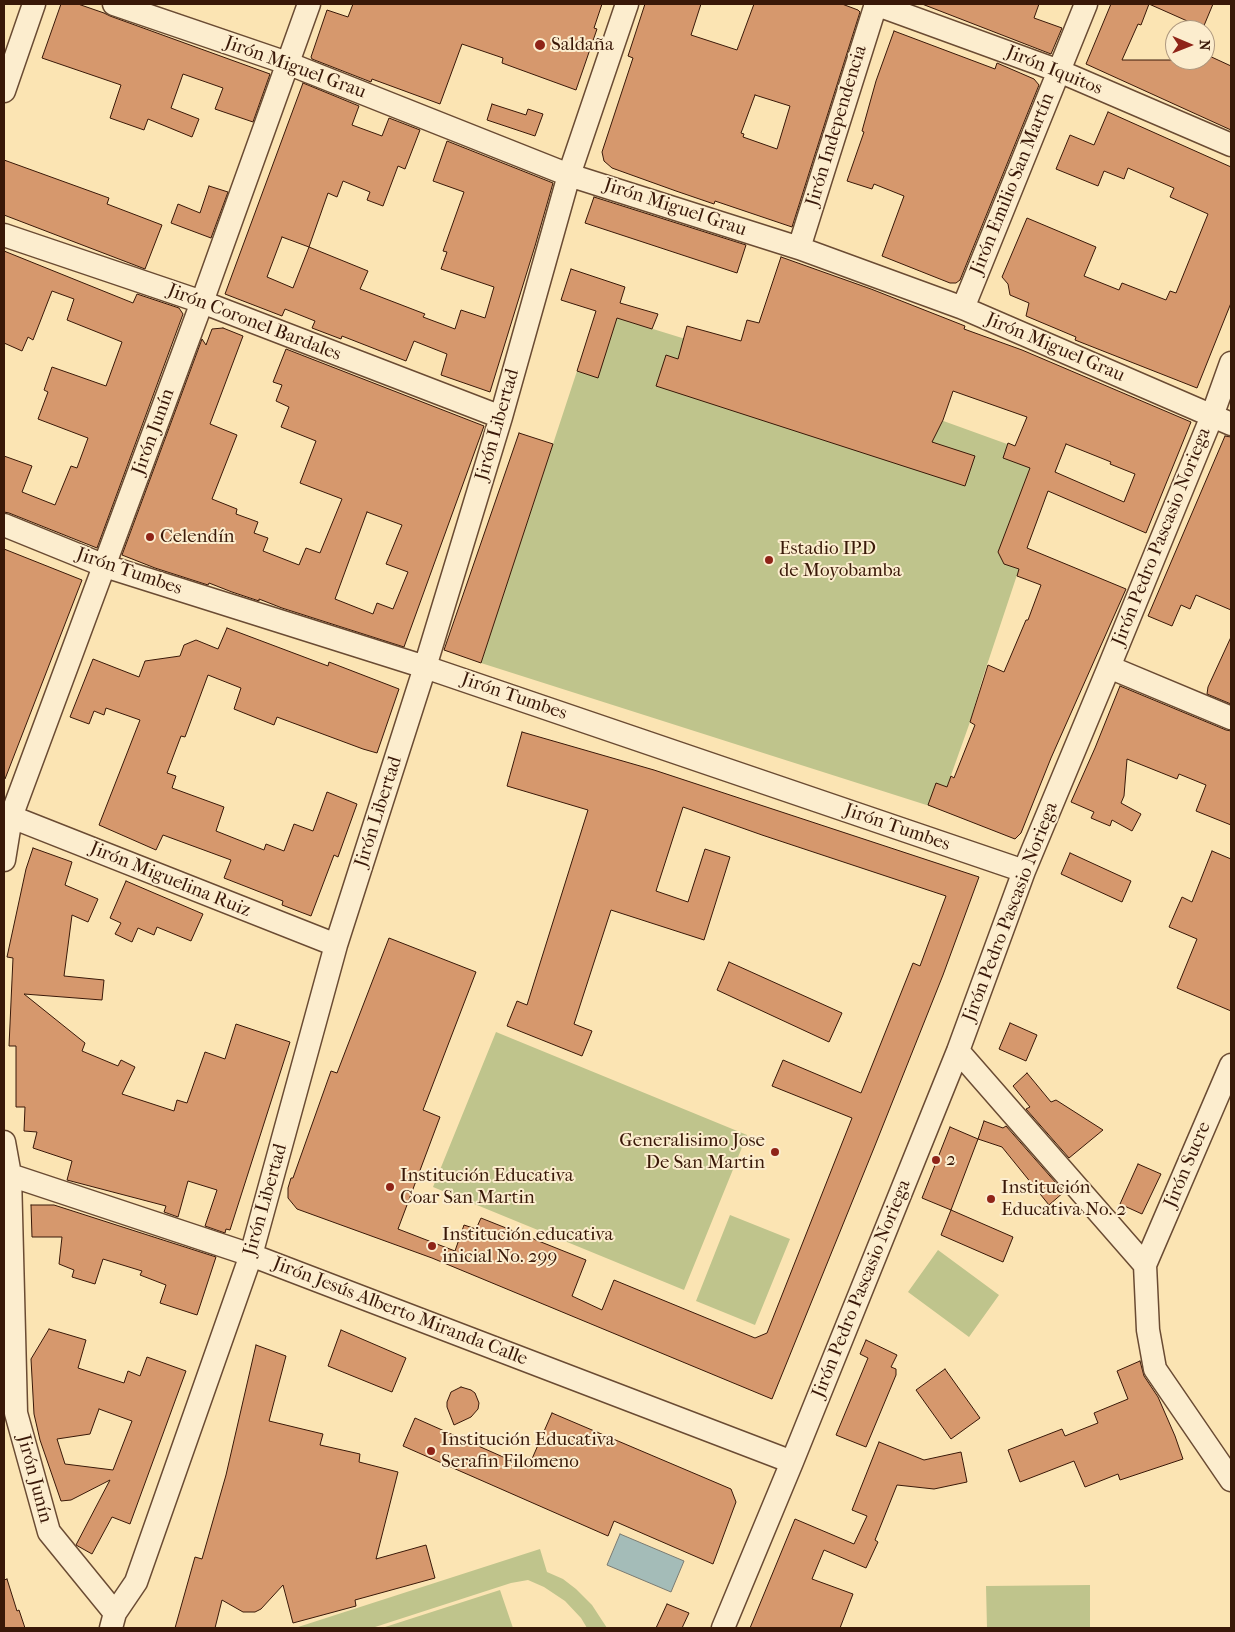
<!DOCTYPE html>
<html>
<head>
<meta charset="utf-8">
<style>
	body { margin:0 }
	#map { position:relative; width:1235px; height:1632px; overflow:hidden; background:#fbe4b3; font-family:"IM FELL French Canon",serif }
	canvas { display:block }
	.frame { position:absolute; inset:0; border:5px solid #391808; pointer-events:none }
	.north { position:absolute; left:1165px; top:20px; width:50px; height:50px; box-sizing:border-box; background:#fcedce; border:1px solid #ae987f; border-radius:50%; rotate:91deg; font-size:14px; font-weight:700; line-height:20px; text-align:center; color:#391808 }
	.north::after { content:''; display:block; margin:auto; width:18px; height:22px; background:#8f2418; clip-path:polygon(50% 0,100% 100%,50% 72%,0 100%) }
</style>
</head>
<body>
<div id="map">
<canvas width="1235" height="1632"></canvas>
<div class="frame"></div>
<div class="north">N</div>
</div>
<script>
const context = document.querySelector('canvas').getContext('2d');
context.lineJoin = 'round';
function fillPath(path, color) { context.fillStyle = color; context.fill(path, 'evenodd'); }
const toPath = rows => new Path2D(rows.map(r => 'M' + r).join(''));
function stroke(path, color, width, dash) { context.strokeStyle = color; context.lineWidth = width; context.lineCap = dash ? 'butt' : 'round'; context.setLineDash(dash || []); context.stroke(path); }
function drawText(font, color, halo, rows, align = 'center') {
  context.font = font + ' "IM FELL French Canon",serif'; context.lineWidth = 4; context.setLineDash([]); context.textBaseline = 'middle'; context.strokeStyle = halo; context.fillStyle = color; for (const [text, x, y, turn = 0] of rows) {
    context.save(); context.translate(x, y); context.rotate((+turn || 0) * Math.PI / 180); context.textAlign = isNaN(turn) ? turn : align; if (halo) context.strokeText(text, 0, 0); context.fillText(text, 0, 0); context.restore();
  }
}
const green = toPath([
	[611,316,902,406,1007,444,1008,443,1059,462,1019,569,983,677,970,722,939,809,481,663,577,371],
	[496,1032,747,1135,684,1290,433,1187],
	[730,1215,790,1239,755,1325,696,1301],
	[938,1250,999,1295,969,1337,908,1292],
	[540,1549,547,1572,563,1579,576,1589,592,1605,607,1628,587,1628,581,1618,565,1601,544,1587,528,1580,511,1583,372,1628,295,1628],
	[1090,1585,1090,1628,987,1628,986,1586],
	[500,1590,513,1628,382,1628]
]);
const water = toPath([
	[620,1534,684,1561,671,1592,607,1565,620,1534]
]);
const building = toPath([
	[61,4,78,4,104,13,110,16,270,74,253,122,215,109,223,88,183,74,171,108,199,119,192,137,148,119,144,130,110,118,121,85,42,58,61,4],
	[353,4,602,4,594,28,597,29,576,90,502,63,503,58,462,44,440,104,372,79,371,82,312,59,311,57,327,10,348,17,353,4],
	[645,4,701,4,691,35,737,50,754,4,842,4,858,10,860,12,792,227,715,201,714,204,676,191,612,168,604,161,602,152,633,58,628,56,645,4],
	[755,95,790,106,777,149,743,137,744,134,741,133,755,95],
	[922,4,1039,4,1034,18,1062,28,1051,54,922,4],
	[1111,4,1213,4,1203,28,1149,4,1141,25,1138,24,1122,60,1205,60,1205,54,1231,66,1231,130,1086,64,1111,4],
	[894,31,995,69,997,63,1034,79,1039,85,960,280,956,283,950,283,882,256,904,196,874,184,872,189,847,181,864,132,862,131,876,81,894,31],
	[303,83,359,106,352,125,382,136,389,118,420,130,405,169,398,166,383,206,367,200,370,192,343,181,337,197,328,193,309,247,368,271,360,289,425,314,423,317,455,329,461,310,485,318,494,287,441,269,447,252,443,251,464,192,433,181,447,141,553,183,535,246,490,392,441,375,447,354,414,341,406,361,342,336,341,339,312,328,315,321,285,309,282,316,225,294,303,83],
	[282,237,309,247,293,288,267,277,282,237],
	[492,104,526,115,528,109,543,114,535,136,487,120,492,104],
	[1108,112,1231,167,1231,303,1197,388,1075,340,1076,337,1026,316,1029,303,1010,295,1008,284,1002,277,1027,218,1096,247,1084,276,1119,290,1122,283,1166,300,1170,291,1176,293,1208,214,1170,197,1174,188,1128,168,1124,179,1104,171,1098,186,1056,169,1070,135,1094,145,1108,112],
	[4,160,109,198,107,204,162,225,145,269,4,215,4,160],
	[209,186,228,192,211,238,171,223,178,204,200,213,209,186],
	[594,197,746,245,737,273,585,223,594,197],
	[4,251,133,303,137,294,179,308,183,314,97,548,9,513,4,512,4,456,32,466,22,492,55,505,71,466,77,468,88,438,38,419,48,392,44,390,52,367,106,386,122,342,67,320,74,299,52,291,33,340,28,337,22,351,4,343,4,251],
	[781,257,871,289,965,326,964,329,1022,350,1191,422,1146,533,1048,491,1027,548,1126,589,1051,758,1021,833,1015,839,928,805,936,783,947,787,951,776,954,778,975,725,970,722,988,665,1004,672,1026,620,1028,620,1041,585,1017,576,1019,569,1004,564,998,552,1030,468,1003,458,1008,443,1015,446,1027,417,953,391,943,420,932,442,975,456,965,486,656,386,666,355,678,359,687,326,741,341,747,320,759,323,781,257],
	[1066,444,1111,462,1110,464,1135,474,1124,502,1055,472,1066,444],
	[571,269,625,287,620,303,658,314,652,329,617,318,598,378,577,371,596,311,561,300,571,269],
	[223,328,243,336,210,424,237,435,212,499,237,509,236,514,258,522,254,533,268,538,263,551,299,565,306,548,320,553,342,499,300,483,316,441,281,427,289,407,276,401,282,385,273,382,286,349,484,426,404,647,282,608,259,599,259,601,232,592,209,583,208,585,155,568,122,555,202,339,206,345,212,329,223,328],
	[367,512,402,525,386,564,408,572,393,609,377,603,373,614,335,599,367,512],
	[519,433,553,444,481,663,444,650,519,433],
	[1225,436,1231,437,1231,610,1196,595,1190,609,1181,605,1172,626,1148,616,1225,436],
	[4,549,82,580,5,779,4,779,4,549],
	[227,628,328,666,329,662,399,689,377,753,363,749,277,717,274,725,234,709,241,688,208,675,185,737,181,736,167,773,176,776,172,788,224,807,216,831,264,850,266,844,284,851,294,824,313,831,327,792,357,804,338,857,334,855,311,916,282,905,283,901,224,878,231,860,163,835,156,850,99,825,140,720,106,708,104,715,94,711,89,724,70,717,93,659,139,677,145,661,180,656,184,645,196,640,218,649,227,628],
	[1231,637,1231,704,1207,694,1208,687,1231,637],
	[1120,686,1226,730,1231,731,1231,825,1196,811,1206,785,1179,774,1177,779,1127,759,1124,796,1121,803,1141,814,1132,831,1112,820,1110,826,1091,818,1094,812,1071,802,1095,748,1120,686],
	[522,732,654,770,979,877,943,975,874,1148,772,1399,432,1258,297,1209,288,1198,288,1188,291,1178,293,1178,331,1071,337,1073,389,938,476,972,423,1110,440,1117,398,1229,455,1251,464,1225,476,1229,481,1218,586,1260,572,1296,602,1310,614,1280,755,1338,767,1333,852,1118,772,1086,783,1060,861,1093,913,963,920,966,946,896,762,835,683,807,656,891,688,902,705,849,730,857,704,940,611,910,574,1024,592,1031,582,1056,507,1026,517,1001,527,1005,588,810,507,786,522,732],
	[33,848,72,862,65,885,98,899,88,922,72,915,64,976,104,980,102,1000,24,994,85,1043,82,1051,118,1066,121,1060,135,1067,122,1094,174,1111,177,1100,187,1103,205,1052,225,1059,236,1024,290,1042,230,1230,226,1229,225,1233,205,1226,217,1190,188,1181,178,1217,164,1212,166,1206,67,1180,72,1161,33,1148,37,1132,24,1131,25,1107,16,1107,16,1046,9,1046,13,958,7,957,26,869,33,848],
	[1212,851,1231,859,1231,1011,1177,988,1197,939,1169,927,1182,897,1192,902,1212,851],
	[1070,853,1131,881,1122,902,1061,874,1070,853],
	[126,881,203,914,191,941,157,927,154,935,138,928,132,942,115,934,121,923,110,918,126,881],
	[729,962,842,1013,829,1042,717,990,729,962],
	[1010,1023,1037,1035,1026,1061,999,1049,1010,1023],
	[1027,1073,1051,1102,1056,1100,1103,1130,1069,1158,1026,1109,1030,1107,1013,1086,1027,1073],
	[984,1121,1003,1128,1006,1126,1064,1192,1049,1205,1002,1147,978,1139,984,1121],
	[950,1127,978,1139,951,1210,922,1198,950,1127],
	[1138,1164,1161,1174,1142,1214,1120,1204,1138,1164],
	[31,1205,54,1205,216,1257,197,1315,160,1303,166,1285,140,1275,142,1271,103,1259,95,1284,72,1277,74,1270,59,1264,62,1237,32,1237,31,1205],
	[951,1210,1013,1237,1003,1262,941,1235,951,1210],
	[49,1329,86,1340,78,1368,124,1383,128,1371,140,1376,147,1357,186,1371,130,1524,112,1517,92,1554,76,1545,110,1480,71,1500,61,1501,40,1440,34,1414,31,1359,49,1329],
	[99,1409,132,1421,113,1470,65,1464,57,1439,90,1434,99,1409],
	[341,1330,406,1358,392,1392,328,1366,341,1330],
	[866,1340,897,1355,891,1367,896,1369,896,1375,866,1447,836,1435,868,1358,860,1354,866,1340],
	[256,1345,286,1356,269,1421,323,1434,320,1445,360,1454,359,1462,398,1472,376,1559,426,1545,435,1578,355,1600,356,1606,293,1623,283,1585,261,1609,255,1612,243,1612,222,1600,215,1628,175,1628,195,1557,202,1559,226,1475,256,1345],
	[1140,1361,1144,1376,1158,1397,1175,1436,1183,1459,1120,1480,1118,1474,1085,1487,1074,1461,1020,1482,1008,1450,1062,1429,1065,1436,1098,1423,1094,1413,1128,1399,1117,1371,1140,1361],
	[945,1369,980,1418,951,1439,916,1390,945,1369],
	[461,1387,471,1390,475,1393,479,1403,478,1409,471,1417,454,1425,447,1407,447,1402,451,1392,461,1387],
	[552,1413,731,1489,736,1502,713,1564,614,1521,608,1536,403,1446,415,1418,528,1468,552,1413],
	[879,1442,924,1460,961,1452,967,1482,934,1489,897,1485,875,1540,878,1542,866,1568,824,1550,812,1579,853,1594,840,1628,750,1628,795,1519,854,1544,867,1516,852,1510,879,1442],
	[7,1579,17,1611,19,1610,25,1628,4,1628,4,1580,7,1579],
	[667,1604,689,1613,682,1628,656,1628,667,1604]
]);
const minor = toPath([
	[114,4,287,63,569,175,799,248,963,308,1231,424],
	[875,4,1059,71,1231,145],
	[4,91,34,4],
	[4,235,202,302,501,417],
	[799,248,876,4],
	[963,308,1086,4],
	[4,525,105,566,425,667,1024,871],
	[1109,667,1231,718],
	[4,814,336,945],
	[4,860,11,817,202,302,309,4],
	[958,1051,1145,1265],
	[1231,1065,1145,1265,1148,1330,1155,1369,1231,1480],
	[4,1142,10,1175,16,1413,49,1532,115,1613],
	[4,1173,251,1255,792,1462],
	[111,1628,115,1613,136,1582,251,1255,336,945,425,667,501,417,569,175,627,4],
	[723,1628,792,1462,958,1051,1024,871,1109,667,1212,416,1231,363]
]);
const markers = [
	[540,45,6,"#8f2418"],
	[150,537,5,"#8f2418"],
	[769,560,5,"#8f2418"],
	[775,1152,5,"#8f2418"],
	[936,1160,5,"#8f2418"],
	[390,1187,5,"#8f2418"],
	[991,1199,5,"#8f2418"],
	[432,1246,5,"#8f2418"],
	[431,1451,5,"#8f2418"]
];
const poiNames = [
	["Saldaña",551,45],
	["Celendín",160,537],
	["Estadio IPD",779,549],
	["de Moyobamba",779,571],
	["Generalisimo Jose",765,1141,"right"],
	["De San Martin",765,1163,"right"],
	["2",946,1160],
	["Institución Educativa",400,1176],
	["Coar San Martin",400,1198],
	["Institución",1001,1188],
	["Educativa No. 2",1001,1210],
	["Institución educativa",442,1235],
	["inicial No. 299",442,1257],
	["Institución Educativa",441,1440],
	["Serafin Filomeno",441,1462]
];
const streetNames = [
	["Jirón Miguel Grau",295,68,20],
	["Jirón Iquitos",1054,71,22],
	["Jirón Independencia",837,126,-73],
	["Jirón Emilio San Martín",1013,184,-68],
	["Jirón Miguel Grau",675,208,18],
	["Jirón Coronel Bardales",254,323,21],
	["Jirón Miguel Grau",1055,348,23],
	["Jirón Libertad",498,425,-74],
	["Jirón Junín",154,432,-70],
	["Jirón Pedro Pascasio Noriega",1162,537,-68],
	["Jirón Tumbes",129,572,19],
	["Jirón Tumbes",514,697,19],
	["Jirón Libertad",379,812,-72],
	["Jirón Tumbes",897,828,19],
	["Jirón Miguelina Ruiz",170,880,22],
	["Jirón Pedro Pascasio Noriega",1011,912,-69],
	["Jirón Sucre",1188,1165,-67],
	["Jirón Libertad",266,1200,-74],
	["Jirón Pedro Pascasio Noriega",862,1289,-68],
	["Jirón Jesús Alberto Miranda Calle",400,1312,21],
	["Jirón Junín",34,1479,75]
];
fillPath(green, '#bfc48c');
fillPath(water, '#a4bcb8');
stroke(water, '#797a72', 1);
fillPath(building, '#d6986d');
stroke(building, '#391808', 1);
stroke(minor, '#6a4b33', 25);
stroke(minor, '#fcedce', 22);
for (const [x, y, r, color] of markers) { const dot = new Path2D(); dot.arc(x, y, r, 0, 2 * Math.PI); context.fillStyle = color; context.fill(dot); stroke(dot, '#fcedce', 2); }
drawText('19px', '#391808', '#fcedce', poiNames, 'left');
drawText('19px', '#391808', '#fcedce', streetNames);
</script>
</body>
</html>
